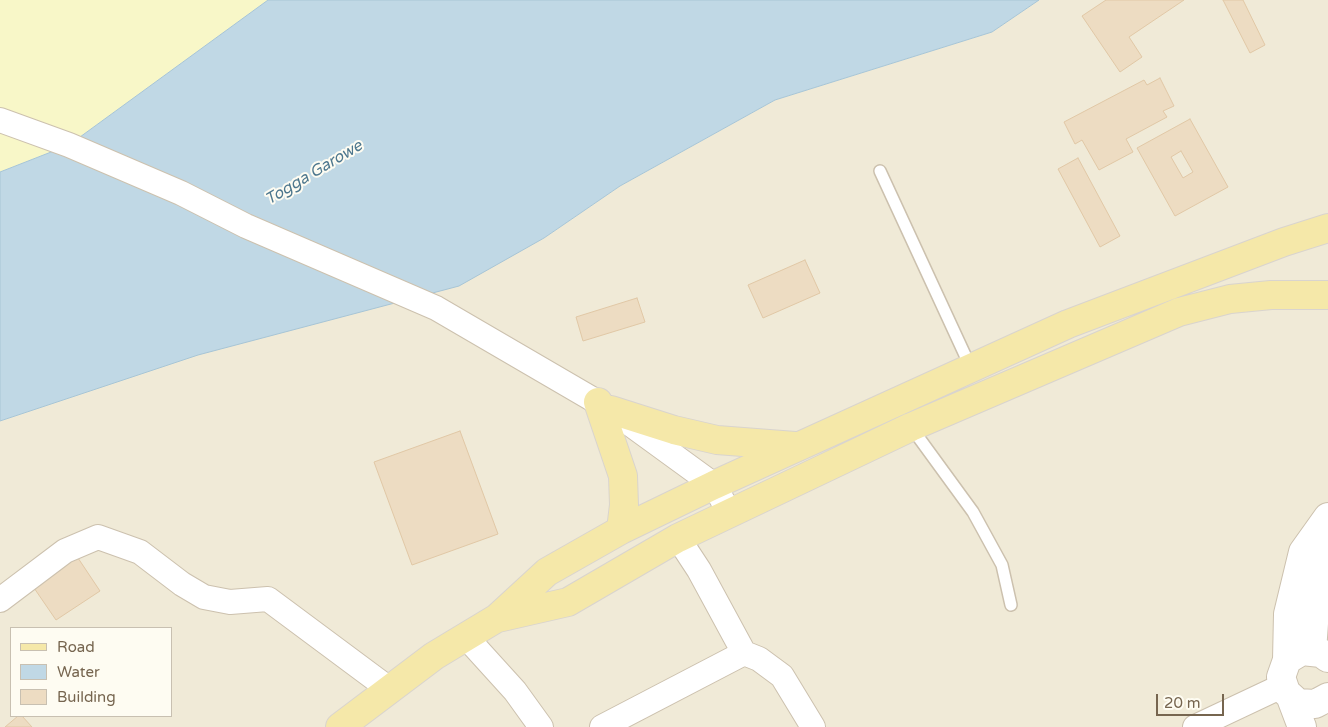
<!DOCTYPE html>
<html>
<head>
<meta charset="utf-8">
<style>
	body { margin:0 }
	#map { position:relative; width:1328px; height:727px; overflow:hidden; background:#fcf8eb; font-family:"Varela Round",sans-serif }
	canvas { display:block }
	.legend { position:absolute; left:10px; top:627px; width:162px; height:90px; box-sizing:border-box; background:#fefcf2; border:1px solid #c8c0b1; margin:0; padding:6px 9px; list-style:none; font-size:15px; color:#76654f }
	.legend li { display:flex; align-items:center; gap:10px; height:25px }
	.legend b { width:25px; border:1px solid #c8c0b1 }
	.scale { position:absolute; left:1156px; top:694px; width:68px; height:22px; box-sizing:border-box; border:2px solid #76654f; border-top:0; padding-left:6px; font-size:15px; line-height:18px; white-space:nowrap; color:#76654f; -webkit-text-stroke:4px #fefcf2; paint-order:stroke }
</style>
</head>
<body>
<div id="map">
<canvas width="1328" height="727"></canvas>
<ul class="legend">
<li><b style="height:6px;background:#f5e8a9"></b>Road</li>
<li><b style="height:14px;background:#c0d8e5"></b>Water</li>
<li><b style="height:14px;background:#eddcc2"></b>Building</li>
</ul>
<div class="scale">20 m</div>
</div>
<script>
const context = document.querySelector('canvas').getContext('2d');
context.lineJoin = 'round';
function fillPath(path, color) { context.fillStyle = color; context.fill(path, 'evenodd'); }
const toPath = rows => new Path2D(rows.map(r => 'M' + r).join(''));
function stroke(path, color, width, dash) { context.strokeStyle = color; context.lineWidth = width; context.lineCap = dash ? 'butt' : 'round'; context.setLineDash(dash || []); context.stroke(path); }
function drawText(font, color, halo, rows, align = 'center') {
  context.font = font + ' "Varela Round",sans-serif'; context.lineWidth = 4; context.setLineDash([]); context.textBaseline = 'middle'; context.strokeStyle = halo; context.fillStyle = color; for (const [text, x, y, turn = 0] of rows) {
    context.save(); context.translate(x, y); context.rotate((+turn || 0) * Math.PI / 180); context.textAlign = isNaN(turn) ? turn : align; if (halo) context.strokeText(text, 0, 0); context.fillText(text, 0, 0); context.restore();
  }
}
const residential = toPath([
	[1039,0,1328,0,1328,727,0,727,0,421,544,238,620,186,775,100,992,32],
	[11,628,171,628,171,716,11,716]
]);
const sand = toPath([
	[0,0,268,0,69,145,0,172]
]);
const water = toPath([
	[268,0,1039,0,992,32,775,100,620,186,544,238,459,286,198,355,0,421,0,172,69,145,268,0]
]);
const building = toPath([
	[1106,0,1184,0,1129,37,1142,57,1120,72,1082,16,1106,0],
	[1223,0,1243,0,1265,45,1250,53,1223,0],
	[1160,78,1174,106,1163,111,1167,117,1126,139,1133,152,1099,170,1082,140,1075,144,1064,122,1144,80,1147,85,1160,78],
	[1190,119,1228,187,1175,216,1137,148,1190,119],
	[1181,151,1193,172,1183,178,1171,157,1181,151],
	[1078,158,1120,236,1100,247,1058,169,1078,158],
	[805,260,820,293,763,318,748,285,805,260],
	[637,298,645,322,583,341,576,317,637,298],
	[460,431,498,534,412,565,374,462,460,431],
	[76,555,100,591,56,620,32,585,76,555],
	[18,716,22,716,32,727,5,727,18,716]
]);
const service = toPath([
	[880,171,971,368],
	[911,427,973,512,1002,565,1011,605]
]);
const minor = toPath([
	[0,120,69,145,181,193,246,226,436,308,611,410,714,485,730,514],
	[678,538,699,570,744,653],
	[0,600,65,551,98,537,140,552,182,584,204,597,230,602,268,599,389,689],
	[466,637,515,691,541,727],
	[602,727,744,653,759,659,782,676,813,727],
	[1195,727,1282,686]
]);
const tertiary = toPath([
	[1312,651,1318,568,1327,536],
	[1328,658,1321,653,1302,651,1287,660,1281,677,1286,692,1298,703,1315,704,1328,697],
	[1287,660,1288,614,1303,552,1328,517],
	[1291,698,1302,727]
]);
const primary = toPath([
	[598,402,623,476,624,505,621,530],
	[611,410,674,430,717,440,795,446],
	[498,618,568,602,678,538,911,427,1179,312,1230,299,1271,295,1328,295],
	[340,727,434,656,497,618,547,572,621,530,714,485,1068,324,1284,242,1328,228]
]);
const waterNames = [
	["Togga Garowe",314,173,-31]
];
fillPath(residential, '#f0ead7');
fillPath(sand, '#f8f7c8');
fillPath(water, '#c0d8e5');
stroke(water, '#a7c5d6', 1);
fillPath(building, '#eddcc2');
stroke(building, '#e1c8a6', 1);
stroke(service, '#ccc1ae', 14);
stroke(minor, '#ccc1ae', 26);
stroke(tertiary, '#ccc1ae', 30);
stroke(primary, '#d9d4ce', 30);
stroke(service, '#fff', 11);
stroke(minor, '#fff', 24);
stroke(tertiary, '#fff', 28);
stroke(primary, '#f5e8a9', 28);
drawText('italic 16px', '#4d778e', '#fefcf2', waterNames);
</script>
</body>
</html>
